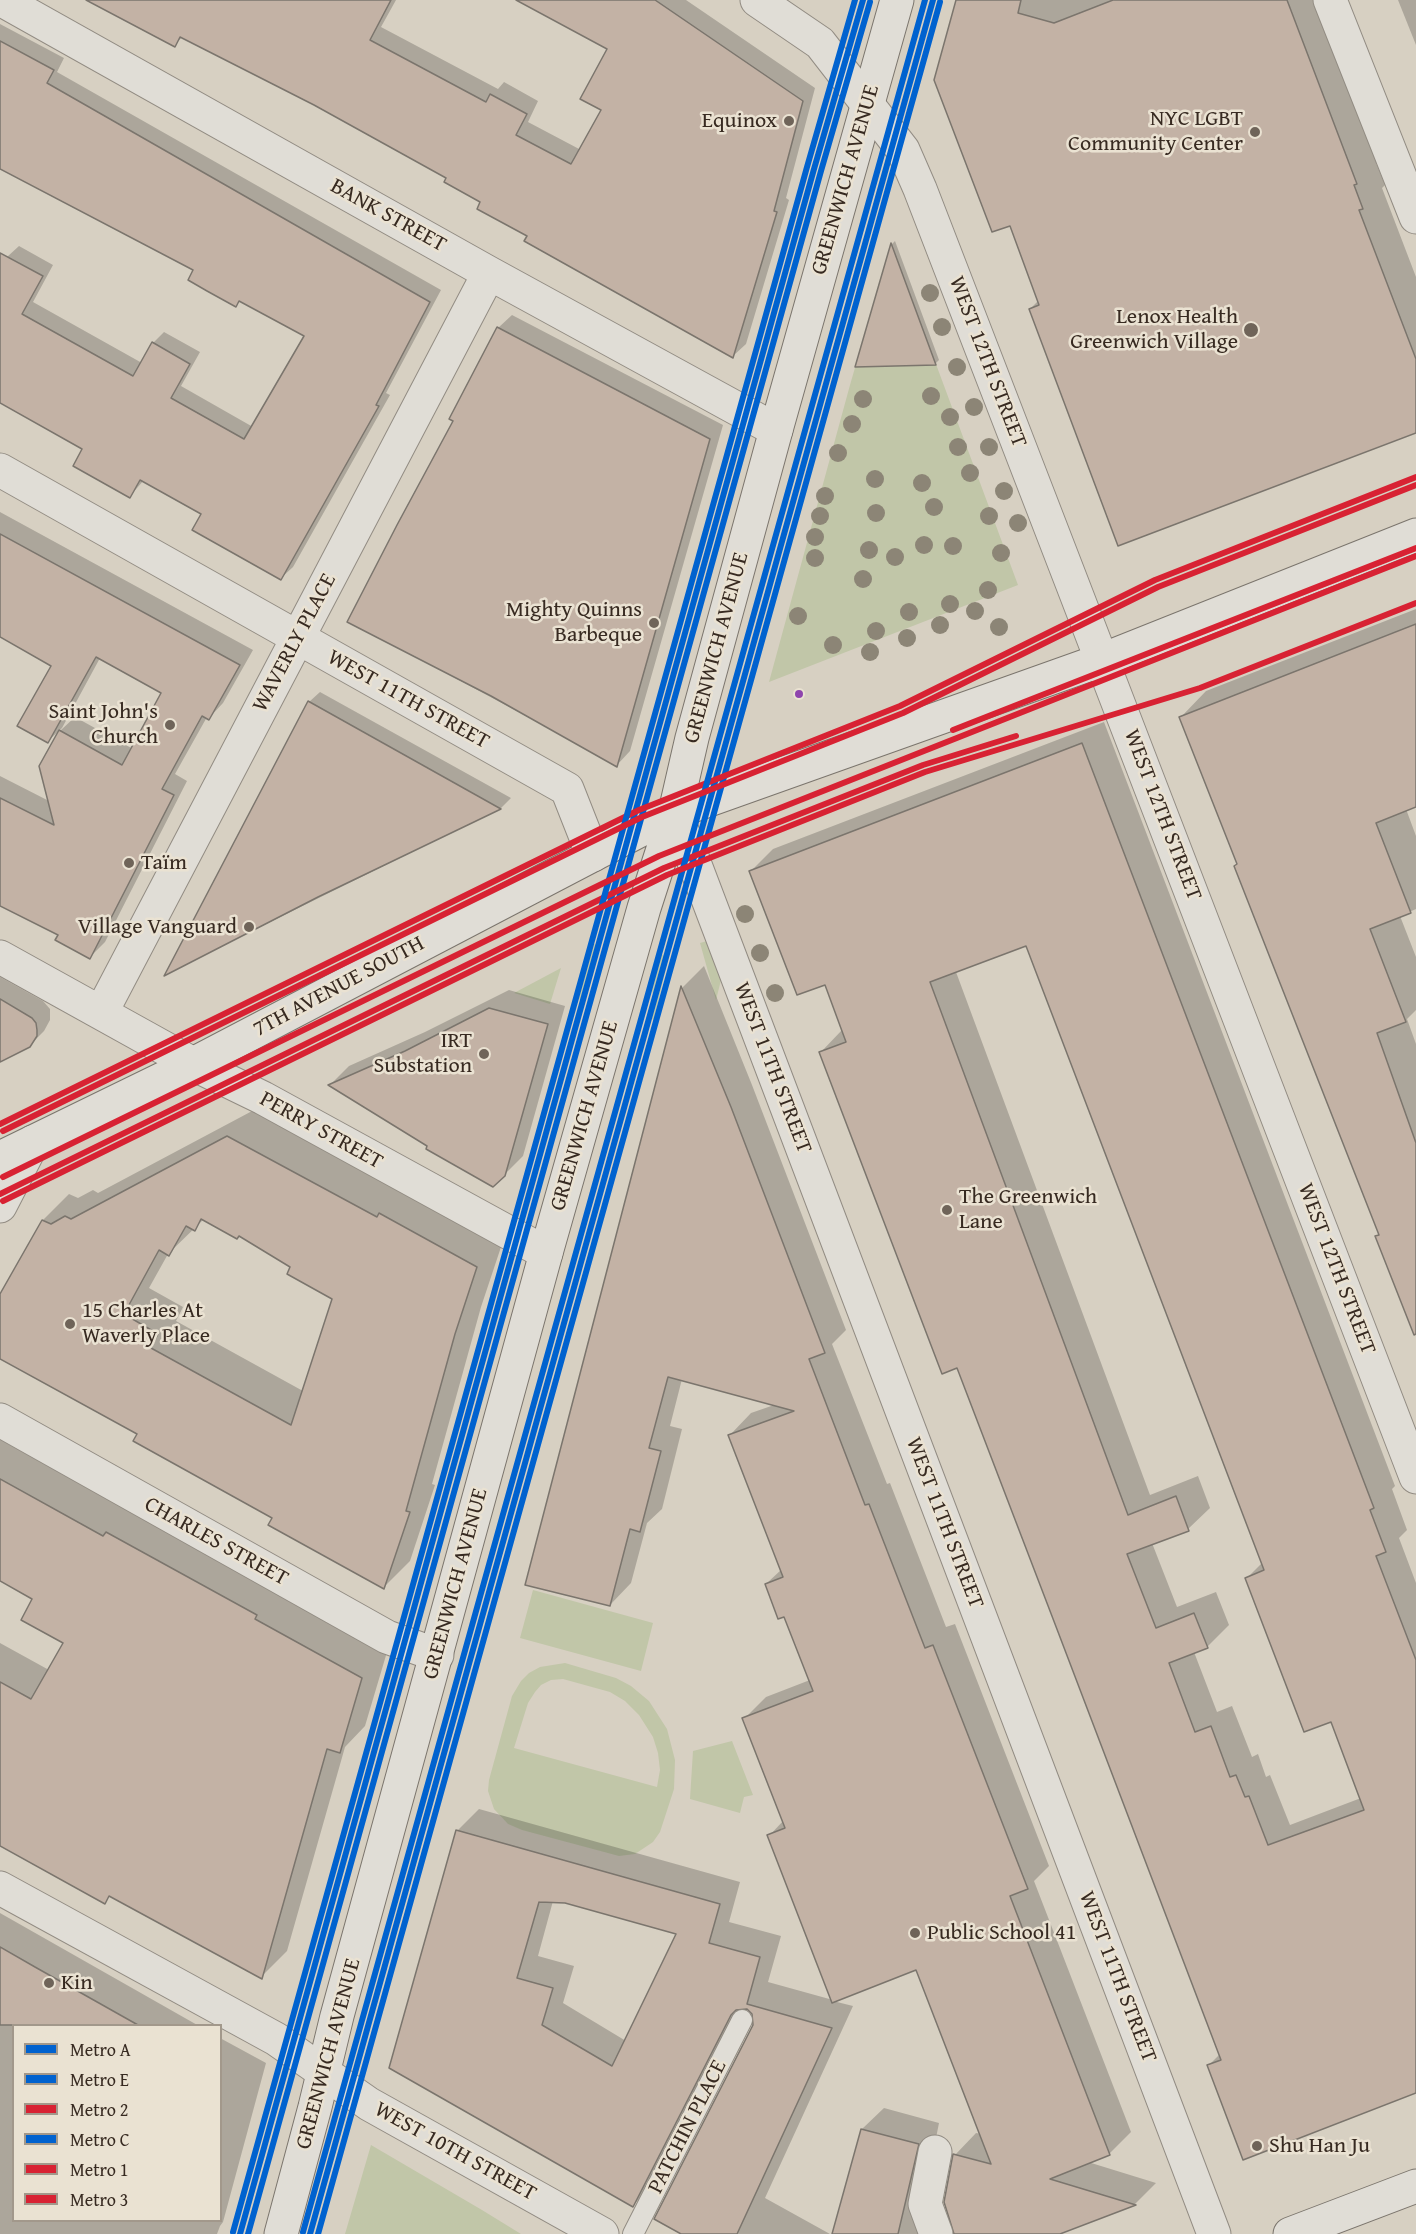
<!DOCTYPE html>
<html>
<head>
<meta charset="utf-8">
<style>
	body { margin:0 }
	#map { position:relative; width:1416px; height:2234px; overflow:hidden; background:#d7d0c2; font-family:"Gentium Book Plus",serif }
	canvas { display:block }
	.legend { position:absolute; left:12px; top:2024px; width:210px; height:198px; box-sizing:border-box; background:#eae2d2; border:2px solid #a2988b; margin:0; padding:8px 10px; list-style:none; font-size:18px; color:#372a21 }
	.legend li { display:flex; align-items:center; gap:12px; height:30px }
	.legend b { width:30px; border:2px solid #a2988b }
</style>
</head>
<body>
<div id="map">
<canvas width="1416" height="2234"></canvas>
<ul class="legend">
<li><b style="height:8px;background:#0062cf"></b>Metro A</li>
<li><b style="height:8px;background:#0062cf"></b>Metro E</li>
<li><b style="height:8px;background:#d82233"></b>Metro 2</li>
<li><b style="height:8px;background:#0062cf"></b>Metro C</li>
<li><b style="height:8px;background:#d82233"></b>Metro 1</li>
<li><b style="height:8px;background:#d82233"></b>Metro 3</li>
</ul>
</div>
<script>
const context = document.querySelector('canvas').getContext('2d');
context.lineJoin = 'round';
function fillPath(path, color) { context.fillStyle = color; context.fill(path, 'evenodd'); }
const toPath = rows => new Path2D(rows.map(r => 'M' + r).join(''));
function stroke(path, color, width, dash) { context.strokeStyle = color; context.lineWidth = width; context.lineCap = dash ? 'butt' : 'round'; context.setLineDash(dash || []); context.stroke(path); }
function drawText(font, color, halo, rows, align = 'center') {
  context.font = font + ' "Gentium Book Plus",serif'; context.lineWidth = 5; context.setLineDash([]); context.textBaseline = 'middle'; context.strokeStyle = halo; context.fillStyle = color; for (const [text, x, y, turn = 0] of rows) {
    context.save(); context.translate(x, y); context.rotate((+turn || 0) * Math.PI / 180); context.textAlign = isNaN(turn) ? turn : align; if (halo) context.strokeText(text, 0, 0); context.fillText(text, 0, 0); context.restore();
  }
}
const green = toPath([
	[891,243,1018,585,769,682,850,385],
	[707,941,721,980,716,1000,700,943],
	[591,943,598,945,583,1001,575,998],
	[658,951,668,959,654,1020,647,1017,653,995,650,982],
	[561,968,550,1004,514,993],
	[533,1590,653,1623,641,1671,520,1638],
	[565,1663,616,1678,631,1686,649,1701,667,1729,675,1760,674,1789,660,1832,653,1842,635,1854,619,1856,522,1830,508,1824,494,1809,488,1791,489,1780,512,1696,521,1681,529,1673,540,1667],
	[563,1679,610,1692,625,1701,639,1715,653,1737,658,1753,660,1770,657,1787,514,1748,528,1703,535,1692,541,1685,551,1680],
	[732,1741,753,1795,744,1797,740,1813,690,1799,693,1751],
	[371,2145,482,2210,521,2234,345,2234]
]);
const shadow = toPath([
	[101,0,396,0,381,27,498,89,504,82,538,101,528,122,581,150,603,110,609,48,516,0,686,0,815,88,786,198,789,200,746,344,733,356,529,235,449,177,314,104,183,36,175,45],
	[958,0,1317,0,1379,160,1376,163,1385,185,1382,188,1416,277,1416,431,1030,309,1039,300],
	[1398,0,1416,0,1416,45],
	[0,24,64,58,57,72,441,290,386,393,390,395,293,567,281,578,203,514,144,480,130,496,84,448,0,401,0,270,7,257,19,246,53,265,33,302,142,363,153,343,164,332,200,352,181,386,253,427,306,335,241,300,236,305,195,270,0,167],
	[895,241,939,360,935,364,857,365,892,244],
	[512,315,723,425,630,751,617,765,349,621,455,420,498,328],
	[0,512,253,650,223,703,209,718,207,717,175,774,187,781,105,942,90,957,60,935,0,904,0,776,49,801,41,767,61,730,75,717,133,749,163,692,100,658,62,728,48,741,53,665,0,636],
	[1416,609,1416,805,1406,809,1416,836,1416,909,1400,916,1416,957,1416,1010,1407,1019,1416,1044,1416,1336,1377,1237,1380,1234,1181,717,1206,691],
	[320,692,511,798,501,808,167,973,309,702],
	[1104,722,1395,1486,1392,1489,1407,1530,1399,1538,1416,1583,1416,2090,1209,2065,1220,2054,958,1366,821,1052,842,1030,826,983,751,871,773,849],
	[1027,944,1263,1562,1247,1578,1332,1720,1361,1798,1290,1825,1270,1775,1266,1777,1258,1754,1252,1757,1232,1706,1217,1712,1194,1652,1207,1647,1229,1625,1216,1592,1177,1607,1152,1543,1188,1529,1210,1508,1198,1476,1150,1495,956,972],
	[704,966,752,1085,846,1330,832,1344,887,1484,890,1483,946,1627,955,1624,1049,1866,1034,1881,1131,2132,1109,2154,1088,2162,1156,2183,1135,2204,1054,2234,836,2234,862,2129,884,2108,939,2123,928,2178,945,2226,955,2232,955,2155,976,2133,981,2134,917,1968,833,2001,853,2006,765,2198,830,2234,684,2234,754,2026,754,2013,744,2007,655,2184,633,2205,391,2067,457,1831,479,1809,740,1882,729,1922,781,1936,768,1982,833,2000,769,1836,784,1820,744,1719,766,1697,810,1680,785,1615,766,1584,782,1569,730,1435,751,1413,777,1404,682,1379,670,1426,682,1429,662,1509,647,1523,631,1583,610,1605,526,1584,683,987],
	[553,1901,565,1902,678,1933,626,2041,563,2003,574,1966,538,1956],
	[0,977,43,1001,50,1009,50,1020,44,1031,29,1046,0,1060],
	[509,990,565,1006,523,1156,504,1175,428,1145,331,1084,349,1066,425,1032],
	[254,1110,503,1241,481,1307,432,1484,435,1485,410,1561,384,1587,139,1434,0,1357,0,1297,43,1220,69,1194,78,1198,93,1190,98,1193],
	[204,1219,239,1235,293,1267,333,1298,303,1391,176,1321,183,1307,149,1288,168,1254],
	[0,1433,11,1439,8,1444,387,1652,365,1726,345,1747,287,1951,261,1977,111,1895,104,1902,0,1844,0,1643,49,1670,65,1642,34,1598,0,1579],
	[0,1913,199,2026,14,2026,14,2220,220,2220,220,2038,266,2063,223,2222,220,2226,217,2234,0,2234]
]);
const building = toPath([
	[86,0,391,0,370,40,486,102,490,94,527,114,516,135,571,164,601,110,580,99,607,49,516,0,655,0,803,101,774,211,777,212,733,358,524,241,527,236,477,209,480,202,444,182,446,178,314,105,180,37,175,47,86,0],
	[956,0,1021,0,1018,13,1054,23,1113,0,1287,0,1357,184,1354,185,1363,209,1359,210,1416,359,1416,433,1118,546,1029,309,1039,305,1010,226,992,232,934,80,956,0],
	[0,41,54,70,47,83,430,302,376,405,379,406,281,580,192,530,201,514,140,480,130,498,73,466,82,449,0,403,0,253,43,276,22,314,133,376,152,342,190,364,171,398,244,439,304,336,239,301,236,307,207,291,188,280,193,270,0,169,0,41],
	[891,243,936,365,855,367,891,243],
	[497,327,710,439,617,767,491,696,347,622,397,525,453,421,449,419,497,327],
	[0,534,240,665,209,720,202,716,162,789,174,795,90,959,55,940,58,935,0,906,0,798,54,825,39,766,59,730,122,765,161,693,96,657,48,743,17,726,51,666,0,637,0,534],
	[1416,624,1416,807,1376,823,1411,913,1370,929,1406,1022,1377,1033,1416,1143,1416,1334,1414,1335,1375,1236,1379,1235,1234,866,1237,864,1179,717,1416,624],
	[308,701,501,809,318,897,164,976,308,701],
	[1082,743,1374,1508,1370,1510,1386,1552,1376,1556,1416,1660,1416,2093,1243,2160,1207,2065,1221,2060,1055,1624,957,1368,942,1374,819,1052,846,1042,825,985,797,995,749,871,1082,743],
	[1026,946,1264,1570,1245,1578,1304,1732,1331,1722,1364,1810,1268,1845,1249,1796,1245,1797,1236,1775,1230,1777,1211,1726,1195,1732,1169,1663,1208,1648,1194,1613,1156,1628,1127,1554,1189,1531,1176,1496,1128,1515,930,982,1026,946],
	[681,986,731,1107,825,1353,809,1359,865,1505,869,1504,925,1648,933,1645,1028,1889,1010,1896,1110,2155,1050,2179,1136,2205,1060,2234,954,2234,944,2202,953,2154,991,2164,916,1970,832,2003,767,1835,785,1828,742,1718,813,1691,784,1617,778,1619,765,1584,783,1577,728,1435,794,1411,668,1377,649,1448,661,1451,640,1532,630,1529,610,1606,525,1585,681,986],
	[0,999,32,1018,36,1023,37,1030,37,1036,30,1047,0,1062,0,999],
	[489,1008,548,1024,505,1176,493,1187,426,1149,427,1146,328,1085,405,1051,489,1008],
	[227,1136,377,1217,379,1213,477,1267,455,1334,406,1511,410,1512,384,1589,268,1525,272,1518,133,1441,137,1434,0,1359,0,1294,42,1220,51,1224,65,1216,71,1219,227,1136],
	[201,1219,237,1239,239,1236,290,1267,287,1274,332,1299,291,1425,151,1348,158,1334,124,1314,159,1250,169,1256,186,1226,195,1231,201,1219],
	[0,1479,103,1536,106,1532,257,1615,255,1619,362,1678,340,1753,327,1749,262,1979,109,1896,105,1904,0,1846,0,1682,31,1699,63,1643,21,1620,32,1599,0,1581,0,1479],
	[456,1830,720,1904,709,1943,760,1957,747,2004,832,2028,737,2234,681,2234,654,2219,753,2025,752,2014,747,2009,736,2010,731,2015,633,2207,389,2068,456,1830],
	[539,1902,565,1903,676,1934,612,2066,542,2025,553,1988,517,1978,539,1902],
	[0,1947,35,1967,138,2025,0,2025,0,1947],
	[861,2129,919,2144,898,2234,832,2234,861,2129]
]);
const lane = toPath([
	[633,2234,742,2020]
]);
const street = toPath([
	[2,0,489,273,776,430],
	[757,0,820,43,903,150,920,189,1072,583,1416,1477],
	[1330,0,1416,217],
	[0,470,567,789,593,855],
	[675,812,1214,2234],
	[0,957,193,1064,263,1098,546,1253],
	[101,1013,489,273],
	[0,1206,33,1142],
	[0,1420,387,1637,437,1655],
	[0,1888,276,2039,369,2104,602,2234],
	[935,2152,925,2204,936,2234]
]);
const secondary = toPath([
	[0,1158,193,1064,675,812,1102,660,1416,535],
	[281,2234,315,2107,337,2016,546,1253,644,908,675,812,692,738,776,430,897,0],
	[1290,2234,1416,2186]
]);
const metro1 = toPath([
	[240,2234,814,169,863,0],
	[310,2234,933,0]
]);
const metro2 = toPath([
	[248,2234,821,171,870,2],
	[318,2234,940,2]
]);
const metro3 = toPath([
	[953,730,1416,548],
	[0,1124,639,810,900,706,1155,580,1416,477],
	[0,1194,664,868,923,765,1016,736]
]);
const metro4 = toPath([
	[233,2232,807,167,855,0],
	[303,2232,925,0]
]);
const metro5 = toPath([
	[3,1131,642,817,903,713,1158,587,1416,485],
	[3,1201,667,875,925,772,1200,688,1416,603]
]);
const metro6 = toPath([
	[3,1177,659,856,1416,556]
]);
const trees = [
	[930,293],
	[942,327],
	[957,367],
	[931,396],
	[863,399],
	[974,407],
	[950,417],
	[852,424],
	[958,447],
	[989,447],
	[838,453],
	[970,473],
	[875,479],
	[922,483],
	[1004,491],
	[825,496],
	[934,507],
	[876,513],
	[820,516],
	[989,516],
	[1018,523],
	[815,537],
	[924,545],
	[953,546],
	[869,550],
	[1001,553],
	[895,557],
	[815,558],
	[863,579],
	[988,590],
	[950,604],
	[975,611],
	[909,612],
	[798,616],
	[940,625],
	[999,627],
	[876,631],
	[907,638],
	[833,645],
	[870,652],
	[745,914],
	[760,953],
	[775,993]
];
const markers = [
	[789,121,6,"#6f6459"],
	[1255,132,6,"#6f6459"],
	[1251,330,8,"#6f6459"],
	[654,623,6,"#6f6459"],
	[799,694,5,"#8e44ad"],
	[170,725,6,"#6f6459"],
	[129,863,6,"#6f6459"],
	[249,927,6,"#6f6459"],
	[484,1054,6,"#6f6459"],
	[947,1210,6,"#6f6459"],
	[70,1324,6,"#6f6459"],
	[915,1933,6,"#6f6459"],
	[49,1983,6,"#6f6459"],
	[1257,2146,6,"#6f6459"]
];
const poiNames = [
	["NYC LGBT",1243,119],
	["Community Center",1243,144],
	["Equinox",777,121],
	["Lenox Health",1238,317],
	["Greenwich Village",1238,342],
	["Mighty Quinns",642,610],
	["Barbeque",642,635],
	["Saint John's",158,712],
	["Church",158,737],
	["Taïm",141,863,"left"],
	["Village Vanguard",237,927],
	["IRT",472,1041],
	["Substation",472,1066],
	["The Greenwich",959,1197,"left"],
	["Lane",959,1222,"left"],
	["15 Charles At",82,1311,"left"],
	["Waverly Place",82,1336,"left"],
	["Public School 41",927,1933,"left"],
	["Kin",61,1983,"left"],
	["Shu Han Ju",1269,2146,"left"]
];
const streetNames = [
	["GREENWICH AVENUE",846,180,-74],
	["BANK STREET",388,216,29],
	["WEST 12TH STREET",987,362,69],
	["WAVERLY PLACE",295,643,-62],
	["GREENWICH AVENUE",717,648,-75],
	["WEST 11TH STREET",408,700,29],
	["WEST 12TH STREET",1162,815,69],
	["7TH AVENUE SOUTH",339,987,-28],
	["WEST 11TH STREET",772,1068,69],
	["GREENWICH AVENUE",585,1116,-74],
	["PERRY STREET",321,1131,29],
	["WEST 12TH STREET",1336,1269,69],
	["WEST 11TH STREET",944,1523,69],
	["CHARLES STREET",216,1542,29],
	["GREENWICH AVENUE",456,1584,-75],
	["WEST 11TH STREET",1117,1977,69],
	["GREENWICH AVENUE",329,2054,-75],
	["PATCHIN PLACE",688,2127,-63],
	["WEST 10TH STREET",455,2152,29]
];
fillPath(green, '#c1c6a8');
fillPath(shadow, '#0003');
fillPath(building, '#c3b2a5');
stroke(building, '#7b756d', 1.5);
stroke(lane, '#928c83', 22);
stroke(street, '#928c83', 35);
stroke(secondary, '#7b756d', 35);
stroke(lane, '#e0ddd6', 20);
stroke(street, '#e0ddd6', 33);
stroke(secondary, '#e0ddd6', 33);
stroke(metro1, '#0062cf', 6);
stroke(metro2, '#0062cf', 6);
stroke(metro3, '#d82233', 6);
stroke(metro4, '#0062cf', 6);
stroke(metro5, '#d82233', 6);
stroke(metro6, '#d82233', 6);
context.fillStyle = '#8c8576';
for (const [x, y] of trees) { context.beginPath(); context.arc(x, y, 9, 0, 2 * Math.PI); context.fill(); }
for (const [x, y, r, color] of markers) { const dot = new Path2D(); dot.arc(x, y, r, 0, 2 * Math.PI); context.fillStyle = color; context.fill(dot); stroke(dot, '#eae2d2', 2); }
drawText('22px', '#372a21', '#eae2d2', poiNames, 'right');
drawText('22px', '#372a21', '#eae2d2', streetNames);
</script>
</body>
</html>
